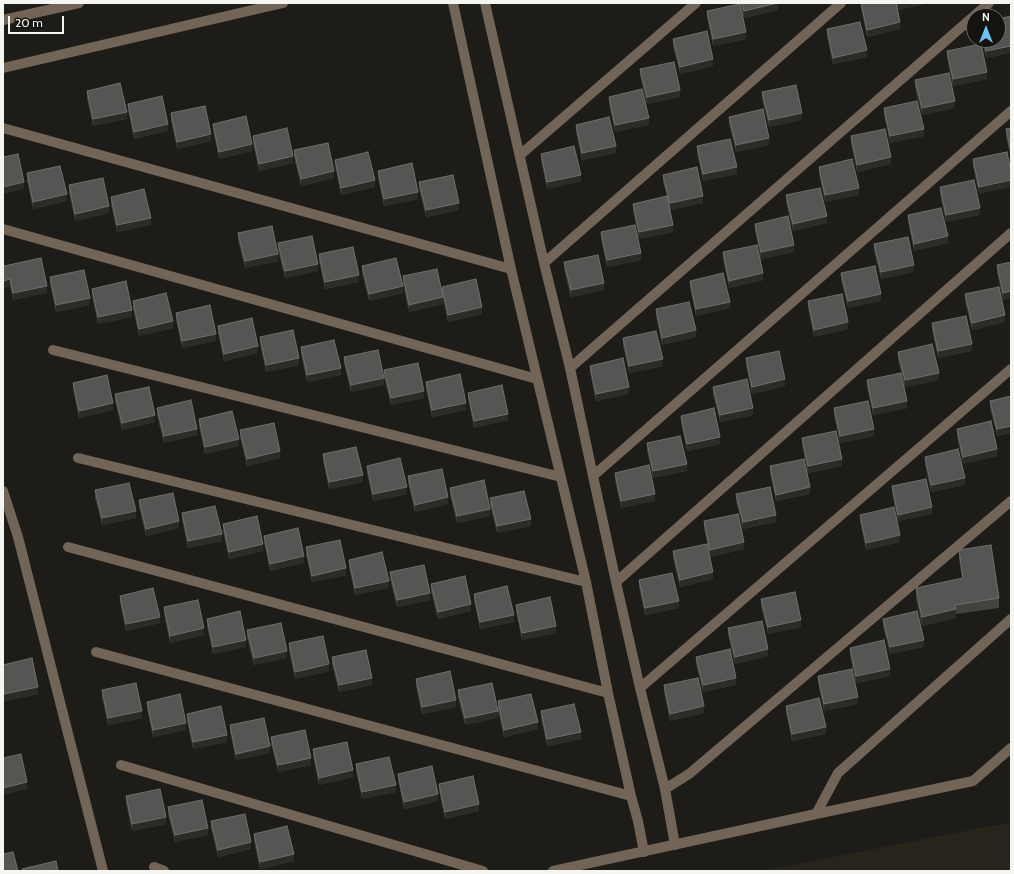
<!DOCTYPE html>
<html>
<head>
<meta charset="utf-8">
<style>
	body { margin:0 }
	#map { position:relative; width:1014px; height:874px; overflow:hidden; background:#1d1c18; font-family:Cabin,sans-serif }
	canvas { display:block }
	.frame { position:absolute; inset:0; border:4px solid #f5f5f2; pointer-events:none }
	.north { position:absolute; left:966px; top:8px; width:40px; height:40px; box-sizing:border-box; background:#141310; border:1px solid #6e6d6a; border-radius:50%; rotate:0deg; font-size:11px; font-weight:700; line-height:16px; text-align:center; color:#f5f5f2 }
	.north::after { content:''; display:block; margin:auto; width:14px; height:18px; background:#6dc2f3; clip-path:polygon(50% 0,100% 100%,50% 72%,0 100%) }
	.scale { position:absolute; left:8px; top:16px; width:56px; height:18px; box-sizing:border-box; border:2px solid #f5f5f2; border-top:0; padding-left:5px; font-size:12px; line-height:14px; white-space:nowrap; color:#f5f5f2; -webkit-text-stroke:3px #141310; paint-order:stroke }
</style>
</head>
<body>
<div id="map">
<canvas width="1014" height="874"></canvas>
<div class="frame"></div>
<div class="north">N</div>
<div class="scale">20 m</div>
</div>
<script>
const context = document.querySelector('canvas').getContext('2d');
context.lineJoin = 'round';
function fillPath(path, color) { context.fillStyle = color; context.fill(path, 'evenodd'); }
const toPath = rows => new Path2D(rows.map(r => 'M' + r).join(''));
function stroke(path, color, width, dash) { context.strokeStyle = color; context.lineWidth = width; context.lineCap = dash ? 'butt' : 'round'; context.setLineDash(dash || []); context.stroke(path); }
const built = toPath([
	[1011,821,1011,871,762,871,1011,822]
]);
const minor = toPath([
	[453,3,511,269,586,582,608,693,631,796,638,821,644,852],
	[485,3,544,263,570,368,593,476,616,582,640,688,665,789,675,845],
	[974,16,989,3],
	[3,20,79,3],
	[3,68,283,3],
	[3,128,511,269],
	[520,155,696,3],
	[3,229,537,379],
	[544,263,841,3],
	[53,350,561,477],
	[570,368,974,16],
	[78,458,586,582],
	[593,476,1011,111],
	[3,491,18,537,103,871],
	[68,547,608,693],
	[616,582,1011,233],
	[96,652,631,796],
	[640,688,1011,369],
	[121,765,483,871],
	[665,789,689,774,1011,501],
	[816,814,838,773,1011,619],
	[154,867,164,871],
	[553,871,816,814,973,781,1011,748]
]);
const wall = toPath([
	[740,3,778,3,778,10,744,18],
	[861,3,928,3,898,10,900,29,867,37,861,8],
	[707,11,746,39,713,46,707,18],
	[1011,16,1011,53,986,58,982,40,998,40],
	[827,29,867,57,833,64,827,36],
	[673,39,713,66,680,74,673,46],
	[947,51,987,79,953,86,947,58],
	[640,69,680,97,647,104,640,76],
	[915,80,955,108,922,115,915,87],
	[87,91,127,119,93,126,87,98],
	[762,92,802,120,769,127,762,99],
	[609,97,649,125,615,132,609,104],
	[128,104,168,131,134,139,128,110],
	[884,108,924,136,890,143,884,115],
	[171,113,211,141,177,149,171,120],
	[729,117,769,145,736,152,729,124],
	[213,124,252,151,219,159,213,130],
	[576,125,616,153,582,160,576,132],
	[1011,128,1011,159,1006,136,1006,129],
	[253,136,293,163,259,171,253,143],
	[851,136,891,164,857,172,851,143],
	[697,146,737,174,703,181,697,153],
	[294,150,334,178,301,186,294,157],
	[1007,152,979,194,973,166,973,159],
	[541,154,581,181,547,189,541,160],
	[335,160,375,187,341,195,335,166],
	[819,167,859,195,825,202,819,174],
	[378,171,418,199,384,206,378,178],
	[27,173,67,201,33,209,27,180],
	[663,175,703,203,670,210,673,232,639,239,633,211,633,204,667,196,663,182],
	[419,182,459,210,426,217,419,189],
	[69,185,109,213,75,221,69,192],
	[940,187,980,215,946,222,940,194],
	[786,195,827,223,793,231,786,202],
	[111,197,151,225,117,232,111,204],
	[908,215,948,243,914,251,908,222],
	[755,224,794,252,761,259,755,231],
	[601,232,641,260,607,267,601,239],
	[238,233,278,261,245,268,238,240],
	[278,243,318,271,285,278,278,250],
	[874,244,914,272,881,279,874,251],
	[723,252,763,280,729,288,723,259],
	[319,254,359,282,325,289,319,261],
	[564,262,604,290,571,297,564,269],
	[1011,262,1003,300,997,272,997,265],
	[3,263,4,266,47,293,13,300,10,286,3,288],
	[362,266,403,293,369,301,362,272],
	[841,273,881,301,848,308,841,280],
	[403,276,442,293,442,287,482,314,448,322,443,298,443,304,409,312,403,283],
	[50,277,90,305,56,312,50,284],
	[690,281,730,308,696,316,690,288],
	[92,289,132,317,98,324,92,296],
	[965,294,1005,322,972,330,965,301],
	[133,301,173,328,139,336,133,308],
	[808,301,848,329,814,337,808,308],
	[656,309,696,337,662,345,656,316],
	[176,313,216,341,182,348,176,320],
	[932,323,972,351,938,358,932,330],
	[218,326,258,353,224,361,218,333],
	[260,337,299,365,266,372,260,344],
	[623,338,663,366,629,373,623,345],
	[301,347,341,375,307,382,301,354],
	[898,352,939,380,905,387,898,359],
	[344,357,384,385,351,392,344,364],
	[746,358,785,386,752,394,746,365],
	[590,366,629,394,596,401,590,373],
	[384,370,424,398,391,405,384,377],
	[867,380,907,408,873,415,867,387],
	[426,382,466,410,432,417,426,389],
	[73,383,113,410,79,418,73,389],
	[713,387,753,415,720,422,713,394],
	[468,393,508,420,474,428,468,399],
	[115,394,155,422,122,430,115,401],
	[1011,396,1011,433,997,436,990,408,990,401],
	[157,408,197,435,164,443,157,415],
	[834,408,874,436,840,443,834,415],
	[681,416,720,444,687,451,681,423],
	[199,419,239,446,205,454,199,426],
	[957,429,997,456,963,464,957,436],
	[240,430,280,458,247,466,240,437],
	[802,438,842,466,808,473,802,445],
	[647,443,687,471,653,478,647,450],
	[323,454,363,482,329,489,323,461],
	[925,457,965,485,931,492,925,464],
	[367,466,407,494,373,501,367,473],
	[770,466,810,494,776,501,770,473],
	[615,473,655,501,621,508,615,480],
	[408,476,448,504,415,512,408,483],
	[892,486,932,514,898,521,892,493],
	[450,488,490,516,457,523,450,495],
	[95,490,136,518,102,525,95,497],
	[736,494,776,522,743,529,736,501],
	[490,498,531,526,497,533,490,505],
	[139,500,179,528,146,536,139,507],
	[182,513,222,541,188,548,182,520],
	[860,515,900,542,866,550,860,521],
	[704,521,744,549,710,557,704,528],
	[223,524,263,551,229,559,223,531],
	[264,536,304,563,270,571,264,542],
	[306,547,346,575,312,582,306,554],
	[959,550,999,598,999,608,956,614,956,618,922,626,916,598,916,588,962,578,959,559],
	[673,551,713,579,680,587,673,558],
	[349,560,389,588,355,595,349,567],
	[390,572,430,600,397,607,390,579],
	[639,580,679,608,645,615,639,587],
	[431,584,471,611,438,619,431,591],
	[474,594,514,622,480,629,474,601],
	[120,596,160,623,126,631,120,603],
	[761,599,801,627,768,634,761,606],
	[516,605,556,633,522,640,516,612],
	[164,607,204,635,170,643,164,614],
	[207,619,246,647,213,654,207,626],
	[883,619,924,647,890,654,883,626],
	[728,628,768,656,735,664,728,635],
	[247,630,287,658,254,665,247,637],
	[289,643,329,671,295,679,289,650],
	[850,648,890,676,856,683,850,655],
	[332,657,372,685,339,692,332,664],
	[696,657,736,685,703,692,696,664],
	[3,665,38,694,4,701,3,695],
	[818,676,858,704,824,711,818,683],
	[416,679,456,707,422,714,416,686],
	[664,685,704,713,670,721,664,692],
	[102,690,142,718,108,725,102,697],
	[458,690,498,708,498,701,538,729,504,737,498,711,498,718,465,725,458,697],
	[147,702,186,730,153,737,147,709],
	[786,706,826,734,792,741,786,713],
	[541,711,581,739,547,746,541,718],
	[187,714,227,742,193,749,187,721],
	[230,725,270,753,236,760,230,732],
	[271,737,311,765,278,772,271,744],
	[313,749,353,777,319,785,313,756],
	[356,764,396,792,362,799,356,771],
	[398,774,438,801,404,809,398,780],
	[439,784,479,811,445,819,439,791],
	[126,796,166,824,132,831,126,803],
	[168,807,208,835,175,842,168,814],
	[211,821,251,849,218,857,211,828],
	[254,834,294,861,260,869,254,841]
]);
const shadedWall = toPath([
	[778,3,778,10,744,18,744,11],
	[898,3,928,3,898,10],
	[900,22,900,29,867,37,867,30],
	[746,32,746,39,713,46,713,39],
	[1011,46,1011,53,986,58,986,51],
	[867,50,867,57,833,64,833,58],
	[713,59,713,66,680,74,680,67],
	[987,72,987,79,953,86,953,79],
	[680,90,680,97,647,104,647,97],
	[955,101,955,108,922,115,922,108],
	[127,112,127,119,93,126,93,119],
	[802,113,802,120,769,127,769,120],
	[649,118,649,125,615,132,615,125],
	[168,124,168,131,134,139,134,132],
	[924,129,924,136,890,143,890,136],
	[211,134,211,141,177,149,177,142],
	[769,138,769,145,736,152,736,145],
	[252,144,252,151,219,159,219,152],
	[616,146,616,153,582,160,582,153],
	[293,156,293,163,259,171,259,164],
	[891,157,891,164,857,172,857,165],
	[737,167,737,174,703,181,703,174],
	[334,171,334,178,301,186,301,179],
	[581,175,581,181,547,189,547,182],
	[375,180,375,187,341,195,341,188],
	[1011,180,1011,187,979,194,979,187],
	[24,182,24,189,3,194,3,187],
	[859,188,859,195,825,202,825,195],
	[418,192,418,199,384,206,384,199],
	[67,194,67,201,33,209,33,202],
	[703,196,703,203,670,210,670,203],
	[459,203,459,210,426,217,426,210],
	[109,206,109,213,75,221,75,214],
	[980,208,980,215,946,222,946,215],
	[827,216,827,223,793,231,793,224],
	[151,218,151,225,117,232,117,225],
	[673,225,673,232,639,239,639,232],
	[948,236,948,243,914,251,914,244],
	[794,245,794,252,761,259,761,252],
	[641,253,641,260,607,267,607,260],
	[278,254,278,261,245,268,245,261],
	[318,264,318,271,285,278,285,271],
	[914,265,914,272,881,279,881,272],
	[763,273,763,280,729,288,729,281],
	[359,275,359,282,325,289,325,282],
	[10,279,10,286,3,288,3,281],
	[604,283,604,290,571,297,571,290],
	[47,286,47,293,13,300,13,293],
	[403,286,403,293,369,301,369,294],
	[1011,291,1011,298,1003,300,1003,293],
	[881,294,881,301,848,308,848,301],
	[443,297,443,304,409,312,409,305],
	[90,298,90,305,56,312,56,305],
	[730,302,730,308,696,316,696,309],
	[482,307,482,314,448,322,448,315],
	[132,310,132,317,98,324,98,317],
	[1005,315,1005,322,972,330,972,323],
	[173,321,173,328,139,336,139,329],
	[848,322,848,329,814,337,814,330],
	[696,330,696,337,662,345,662,338],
	[216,334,216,341,182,348,182,341],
	[972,344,972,351,938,358,938,351],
	[258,346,258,353,224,361,224,354],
	[299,358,299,365,266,372,266,365],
	[663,359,663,366,629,373,629,366],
	[341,368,341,375,307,382,307,375],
	[939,373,939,380,905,387,905,380],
	[384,378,384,385,351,392,351,385],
	[785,379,785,386,752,394,752,387],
	[629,387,629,394,596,401,596,394],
	[424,391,424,398,391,405,391,398],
	[907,401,907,408,873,415,873,408],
	[113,403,113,410,79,418,79,411],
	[466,403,466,410,432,417,432,410],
	[753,408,753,415,720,422,720,415],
	[508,414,508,420,474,428,474,421],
	[155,415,155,422,122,430,122,423],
	[1011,426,1011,433,997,436,997,429],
	[197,429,197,435,164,443,164,436],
	[874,429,874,436,840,443,840,436],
	[720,437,720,444,687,451,687,444],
	[239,439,239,446,205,454,205,447],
	[997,449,997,456,963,464,963,457],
	[280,451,280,458,247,466,247,459],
	[842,459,842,466,808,473,808,466],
	[687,464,687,471,653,478,653,471],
	[363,475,363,482,329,489,329,482],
	[965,478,965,485,931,492,931,485],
	[407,487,407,494,373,501,373,494],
	[810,487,810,494,776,501,776,495],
	[655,494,655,501,621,508,621,501],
	[448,497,448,504,415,512,415,505],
	[932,507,932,514,898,521,898,515],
	[490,509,490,516,457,523,457,516],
	[136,511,136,518,102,525,102,518],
	[776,515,776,522,743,529,743,522],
	[531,519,531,526,497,533,497,526],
	[179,521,179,528,146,536,146,529],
	[222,534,222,541,188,548,188,541],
	[900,535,900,542,866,550,866,543],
	[744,542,744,549,710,557,710,550],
	[263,544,263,551,229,559,229,552],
	[304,556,304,563,270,571,270,564],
	[346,568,346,575,312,582,312,576],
	[713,572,713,579,680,587,680,580],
	[389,581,389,588,355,595,355,588],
	[430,593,430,600,397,607,397,600],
	[679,601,679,608,645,615,645,608],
	[471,604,471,611,438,619,438,612],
	[956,609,956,618,922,626,922,617],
	[514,615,514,622,480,629,480,622],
	[160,617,160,623,126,631,126,624],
	[801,620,801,627,768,634,768,627],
	[556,626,556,633,522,640,522,633],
	[204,628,204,635,170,643,170,636],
	[246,640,246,647,213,654,213,647],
	[924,640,924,647,890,654,890,647],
	[768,649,768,656,735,664,735,657],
	[287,651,287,658,254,665,254,658],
	[329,664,329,671,295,679,295,672],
	[890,669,890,676,856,683,856,676],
	[372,678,372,685,339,692,339,685],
	[736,678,736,685,703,692,703,685],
	[38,687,38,694,4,701,4,694],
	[858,697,858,704,824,711,824,704],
	[456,700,456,707,422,714,422,707],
	[704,706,704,713,670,721,670,714],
	[142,711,142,718,108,725,108,718],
	[498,711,498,718,465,725,465,718],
	[538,722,538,729,504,737,504,730],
	[186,723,186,730,153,737,153,730],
	[826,727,826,734,792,741,792,734],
	[581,732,581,739,547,746,547,739],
	[227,735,227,742,193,749,193,742],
	[270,746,270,753,236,760,236,754],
	[311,758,311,765,278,772,278,765],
	[353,770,353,777,319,785,319,778],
	[27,782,27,789,3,795,3,788],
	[396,785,396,792,362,799,362,792],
	[438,794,438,801,404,809,404,802],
	[479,804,479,811,445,819,445,812],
	[166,817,166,824,132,831,132,824],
	[208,828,208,835,175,842,175,835],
	[251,842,251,849,218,857,218,850],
	[294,854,294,861,260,869,260,862]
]);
const building = toPath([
	[742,3,778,3,744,11,742,3],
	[861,3,896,3,900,22,867,30,861,3],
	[740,4,746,32,713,39,707,11,740,4],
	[1011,16,1011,46,986,51,983,40,998,40,998,19,1011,16],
	[860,22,867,50,833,58,827,29,860,22],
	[707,31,713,59,680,67,673,39,707,31],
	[981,44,987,72,953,79,947,51,981,44],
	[674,62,680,90,647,97,640,69,674,62],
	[949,73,955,101,922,108,915,80,949,73],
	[120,83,127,112,93,119,87,91,120,83],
	[796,85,802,113,769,120,762,92,796,85],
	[642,89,649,118,615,125,609,97,642,89],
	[162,96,168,124,134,132,128,104,162,96],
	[917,101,924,129,890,136,884,108,917,101],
	[205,106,211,134,177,142,171,113,205,106],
	[763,109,769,138,736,145,729,117,763,109],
	[246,116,252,144,219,152,213,124,246,116],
	[609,117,616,146,582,153,576,125,609,117],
	[287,128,293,156,259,164,253,136,287,128],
	[1011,128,1011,152,1006,129,1011,128],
	[885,129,891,157,857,165,851,136,885,129],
	[730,139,737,167,703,174,697,146,730,139],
	[328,143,334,171,301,179,294,150,328,143],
	[574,146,581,175,547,182,541,154,574,146],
	[368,152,375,180,341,188,335,160,368,152],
	[1007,152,1011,172,1011,180,979,187,973,159,1007,152],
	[18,154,24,182,3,187,3,157,18,154],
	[852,159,859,188,825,195,819,167,852,159],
	[412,163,418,192,384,199,378,171,412,163],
	[60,166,67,194,33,202,27,173,60,166],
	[697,167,703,196,670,203,663,175,697,167],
	[453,175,459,203,426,210,419,182,453,175],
	[103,178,109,206,75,214,69,185,103,178],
	[974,180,980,208,946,215,940,187,974,180],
	[820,188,827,216,793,224,786,195,820,188],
	[144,189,151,218,117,225,111,197,144,189],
	[667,196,673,225,639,232,633,204,667,196],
	[941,208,948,236,914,244,908,215,941,208],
	[788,216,794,245,761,252,755,224,788,216],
	[635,225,641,253,607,260,601,232,635,225],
	[272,226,278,254,245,261,238,233,272,226],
	[312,236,318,264,285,271,278,243,312,236],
	[908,237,914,265,881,272,874,244,908,237],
	[757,245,763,273,729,281,723,252,757,245],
	[353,247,359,275,325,282,319,254,353,247],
	[598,255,604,283,571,290,564,262,598,255],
	[41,258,47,286,13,293,10,279,3,281,3,263,4,266,41,258],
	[396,258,403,286,369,294,362,266,396,258],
	[1011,262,1011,291,1003,293,997,265,1011,262],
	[875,266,881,294,848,301,841,273,875,266],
	[437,269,443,297,409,305,403,276,437,269],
	[84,270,90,298,56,305,50,277,84,270],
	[723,273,730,302,696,309,690,281,723,273],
	[476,279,482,307,448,315,442,287,476,279],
	[126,281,132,310,98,317,92,289,126,281],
	[999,287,1005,315,972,323,965,294,999,287],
	[166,293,173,321,139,329,133,301,166,293],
	[842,294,848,322,814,330,808,301,842,294],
	[689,302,696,330,662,338,656,309,689,302],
	[210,305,216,334,182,341,176,313,210,305],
	[966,316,972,344,938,351,932,323,966,316],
	[252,318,258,346,224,354,218,326,252,318],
	[293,330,299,358,266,365,260,337,293,330],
	[656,331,663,359,629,366,623,338,656,331],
	[334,340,341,368,307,375,301,347,334,340],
	[932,344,939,373,905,380,898,352,932,344],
	[378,350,384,378,351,385,344,357,378,350],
	[779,351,785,379,752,387,746,358,779,351],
	[623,358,629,387,596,394,590,366,623,358],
	[418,363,424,391,391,398,384,370,418,363],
	[901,373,907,401,873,408,867,380,901,373],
	[460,374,466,403,432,410,426,382,460,374],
	[107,375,113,403,79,411,73,383,107,375],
	[747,379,753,408,720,415,713,387,747,379],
	[502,385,508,414,474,421,468,393,502,385],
	[149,387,155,415,122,423,115,394,149,387],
	[1011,396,1011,426,997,429,990,401,1011,396],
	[191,400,197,429,164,436,157,408,191,400],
	[868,401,874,429,840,436,834,408,868,401],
	[714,408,720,437,687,444,681,416,714,408],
	[232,411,239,439,205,447,199,419,232,411],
	[991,421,997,449,963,457,957,429,991,421],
	[274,423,280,451,247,459,240,430,274,423],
	[836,431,842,459,808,466,802,438,836,431],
	[680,436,687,464,653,471,647,443,680,436],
	[356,447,363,475,329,482,323,454,356,447],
	[958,449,965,478,931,485,925,457,958,449],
	[400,458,407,487,373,494,367,466,400,458],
	[804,459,810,487,776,495,770,466,804,459],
	[649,465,655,494,621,501,615,473,649,465],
	[442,469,448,497,415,505,408,476,442,469],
	[926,479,932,507,898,515,892,486,926,479],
	[484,480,490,509,457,516,450,488,484,480],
	[129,483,136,511,102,518,95,490,129,483],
	[770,487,776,515,743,522,736,494,770,487],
	[524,491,531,519,497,526,490,498,524,491],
	[173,493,179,521,146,529,139,500,173,493],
	[215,506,222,534,188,541,182,513,215,506],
	[894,507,900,535,866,543,860,515,894,507],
	[738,514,744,542,710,550,704,521,738,514],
	[257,516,263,544,229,552,223,524,257,516],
	[298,528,304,556,270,564,264,536,298,528],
	[340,540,346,568,312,576,306,547,340,540],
	[707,544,713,572,680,580,673,551,707,544],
	[991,545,999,598,955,605,956,609,922,617,916,588,963,578,959,550,991,545],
	[382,552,389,581,355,588,349,560,382,552],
	[424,565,430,593,397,600,390,572,424,565],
	[672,573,679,601,645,608,639,580,672,573],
	[465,576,471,604,438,612,431,584,465,576],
	[507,586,514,615,480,622,474,594,507,586],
	[153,588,160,617,126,624,120,596,153,588],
	[795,592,801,620,768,627,761,599,795,592],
	[550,597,556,626,522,633,516,605,550,597],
	[198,600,204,628,170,636,164,607,198,600],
	[240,611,246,640,213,647,207,619,240,611],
	[917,611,924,640,890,647,883,619,917,611],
	[762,621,768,649,735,657,728,628,762,621],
	[281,623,287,651,254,658,247,630,281,623],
	[323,636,329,664,295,672,289,643,323,636],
	[884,640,890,669,856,676,850,648,884,640],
	[730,649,736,678,703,685,696,657,730,649],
	[366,650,372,678,339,685,332,657,366,650],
	[32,658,38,687,4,694,3,688,3,665,32,658],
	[852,669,858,697,824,704,818,676,852,669],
	[450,671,456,700,422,707,416,679,450,671],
	[698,678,704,706,670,714,664,685,698,678],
	[136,683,142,711,108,718,102,690,136,683],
	[492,683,498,711,465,718,458,690,492,683],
	[180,694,186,723,153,730,147,702,180,694],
	[531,694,538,722,504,730,498,701,531,694],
	[819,698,826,727,792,734,786,706,819,698],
	[574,704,581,732,547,739,541,711,574,704],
	[221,706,227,735,193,742,187,714,221,706],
	[264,718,270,746,236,754,230,725,264,718],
	[305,730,311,758,278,765,271,737,305,730],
	[347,742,353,770,319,778,313,749,347,742],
	[21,754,27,782,3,788,3,758,21,754],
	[389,757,396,785,362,792,356,764,389,757],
	[432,766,438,794,404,802,398,774,432,766],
	[473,776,479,804,445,812,439,784,473,776],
	[160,789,166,817,132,824,126,796,160,789],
	[202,800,208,828,175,835,168,807,202,800],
	[245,814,251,842,218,850,211,821,245,814],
	[287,826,294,854,260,862,254,834,287,826],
	[13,852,18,871,3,871,3,854,13,852],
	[56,861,58,871,23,871,22,869,56,861]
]);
fillPath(built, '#27251b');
stroke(minor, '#726456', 10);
fillPath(wall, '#42433f');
fillPath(shadedWall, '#2b2c28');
fillPath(building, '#555653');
stroke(building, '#6e6f6c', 1);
</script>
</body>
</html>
